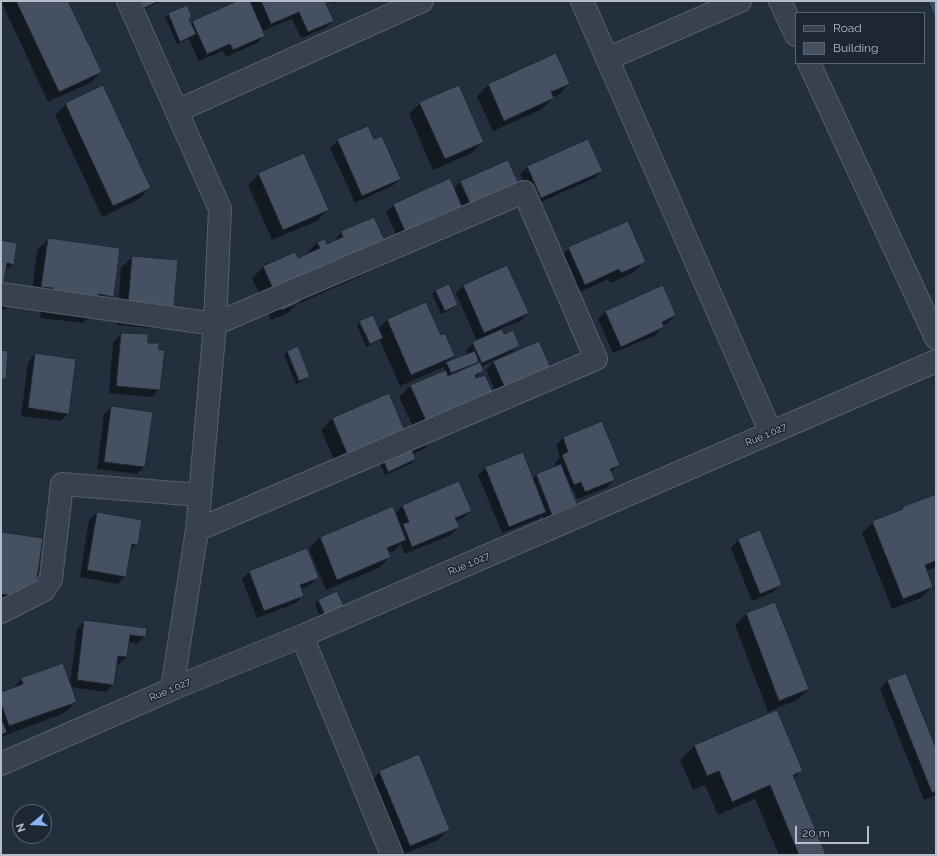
<!DOCTYPE html>
<html>
<head>
<meta charset="utf-8">
<style>
	body { margin:0 }
	#map { position:relative; width:937px; height:856px; overflow:hidden; background:#242f3e; font-family:Raleway,sans-serif }
	canvas { display:block }
	.frame { position:absolute; inset:0; border:2px solid #b4bcc9; pointer-events:none }
	.legend { position:absolute; left:795px; top:12px; width:130px; height:52px; box-sizing:border-box; background:#1d2633; border:1px solid #59626f; margin:0; padding:5px 7px; list-style:none; font-size:12px; color:#b4bcc9 }
	.legend li { display:flex; align-items:center; gap:8px; height:20px }
	.legend b { width:20px; border:1px solid #59626f }
	.north { position:absolute; left:12px; top:804px; width:40px; height:40px; box-sizing:border-box; background:#1d2633; border:1px solid #59626f; border-radius:50%; rotate:252deg; font-size:11px; font-weight:700; line-height:16px; text-align:center; color:#b4bcc9 }
	.north::after { content:''; display:block; margin:auto; width:14px; height:18px; background:#8ab4f8; clip-path:polygon(50% 0,100% 100%,50% 72%,0 100%) }
	.scale { position:absolute; left:795px; top:826px; width:74px; height:18px; box-sizing:border-box; border:2px solid #b4bcc9; border-top:0; padding-left:5px; font-size:12px; line-height:14px; white-space:nowrap; color:#b4bcc9; -webkit-text-stroke:3px #1d2633; paint-order:stroke }
</style>
</head>
<body>
<div id="map">
<canvas width="937" height="856"></canvas>
<div class="frame"></div>
<ul class="legend">
<li><b style="height:5px;background:#38414e"></b>Road</li>
<li><b style="height:11px;background:#455162"></b>Building</li>
</ul>
<div class="north">N</div>
<div class="scale">20 m</div>
</div>
<script>
const context = document.querySelector('canvas').getContext('2d');
context.lineJoin = 'round';
function fillPath(path, color) { context.fillStyle = color; context.fill(path, 'evenodd'); }
const toPath = rows => new Path2D(rows.map(r => 'M' + r).join(''));
function stroke(path, color, width, dash) { context.strokeStyle = color; context.lineWidth = width; context.lineCap = dash ? 'butt' : 'round'; context.setLineDash(dash || []); context.stroke(path); }
function drawText(font, color, halo, rows, align = 'center') {
  context.font = font + ' Raleway,sans-serif'; context.lineWidth = 3; context.setLineDash([]); context.textBaseline = 'middle'; context.strokeStyle = halo; context.fillStyle = color; for (const [text, x, y, turn = 0] of rows) {
    context.save(); context.translate(x, y); context.rotate((+turn || 0) * Math.PI / 180); context.textAlign = isNaN(turn) ? turn : align; if (halo) context.strokeText(text, 0, 0); context.fillText(text, 0, 0); context.restore();
  }
}
const water = toPath([
	[929,1,936,1,936,19]
]);
const shadow = toPath([
	[1,1,67,1,101,72,90,83,48,102],
	[136,1,162,1,140,11],
	[239,1,324,1,333,21,325,28,301,38,292,19,262,31,264,36,257,43,226,57,223,51,199,61,189,39,177,44,165,17,169,14,191,17,189,20,190,24,193,22],
	[331,1,340,1,332,4],
	[569,84,558,95,552,97,553,98,542,109,493,131,477,96,488,85],
	[420,103,483,141,472,153,433,170,409,114],
	[66,104,150,188,139,199,102,217,55,115],
	[338,140,373,140,400,179,392,186,355,203,330,148],
	[527,167,602,171,594,178,534,205,520,174],
	[259,174,328,210,317,221,272,240,248,185],
	[460,182,521,191,405,254,386,212,394,205,453,189],
	[342,232,391,256,380,267,296,305,288,313,271,320,252,278,263,267,294,253,297,259,306,254,317,243,324,240,326,245,331,243],
	[48,239,113,296,83,323,40,318,42,299,31,298,37,250],
	[1,241,13,264,5,271,3,285,11,303,4,310,1,310],
	[569,248,644,261,633,273,610,283,608,279,573,295,558,259],
	[133,257,172,318,161,329,117,325,121,268],
	[463,286,528,313,520,321,500,329,503,335,519,345,509,355,557,384,549,391,504,411,486,370,495,360,481,367,483,370,422,439,426,447,422,450,413,454,415,459,412,463,385,475,379,461,340,473,321,430,332,419,388,395,406,434,414,429,399,397,410,386,445,371,444,367,400,386,380,340,366,347,357,325,360,322,378,329,387,320,426,303,440,336,454,356,446,363,468,355,466,351,473,343,477,341,456,293],
	[436,291,457,305,454,308,441,314,432,294],
	[606,312,675,315,668,323,662,325,663,327,656,335,613,353,598,319],
	[668,318,668,320,658,325],
	[121,334,159,389,152,397,109,393,113,342],
	[297,347,309,376,305,380,296,384,284,355,287,352],
	[35,354,68,413,61,421,21,416,28,362],
	[111,407,144,467,137,474,97,469,104,415],
	[602,422,619,464,611,472,614,480,606,488,577,499,573,489,570,490,576,504,569,511,544,521,542,515,538,519,502,533,478,475,486,467,532,479,536,475,556,467,555,463,560,457,556,445,563,438],
	[459,483,471,511,463,518,456,521,458,527,451,535,405,554,401,544,394,551,388,553,390,557,379,568,326,590,309,549,320,537,395,514,402,506],
	[936,495,936,567,926,571,932,587,921,598,892,609,862,533,873,522],
	[97,513,137,544,129,552,125,576,118,584,80,577,89,520],
	[760,532,781,585,773,592,752,601,731,548,738,540],
	[1,533,34,598,1,606],
	[249,572,317,578,310,585,300,589,303,596,296,603,257,618,242,579],
	[318,600,339,610,321,618,315,604],
	[775,603,808,689,797,700,768,712,735,625,746,614],
	[85,621,145,636,137,644,128,642,126,657,119,664,116,664,113,684,106,692,71,687,76,702,65,713,1,737,1,693,11,689,22,679,70,685,77,629],
	[906,674,936,751,936,795,924,800,880,689,887,681],
	[694,746,802,770,793,779,825,855,779,855,755,799,718,815,705,785,693,790,680,760],
	[380,772,449,829,438,840,402,855,369,783]
]);
const building = toPath([
	[16,1,68,1,102,72,59,92,16,1],
	[141,1,159,1,144,8,141,1],
	[237,1,250,1,265,36,233,50,230,44,207,54,192,21,237,1],
	[261,1,325,1,334,21,308,32,299,12,271,24,261,1],
	[187,5,192,17,189,19,196,34,180,42,168,13,187,5],
	[556,53,570,84,551,92,554,98,504,121,488,84,556,53],
	[103,85,151,188,113,206,65,103,103,85],
	[459,85,484,142,445,159,419,102,459,85],
	[368,126,374,139,382,136,401,179,362,196,337,139,368,126],
	[588,139,603,171,541,198,527,166,588,139],
	[304,153,329,210,283,230,258,173,304,153],
	[508,160,522,191,474,212,460,181,508,160],
	[450,178,466,216,412,247,393,204,450,178],
	[374,217,392,256,298,298,300,302,282,310,263,266,295,252,298,258,320,248,317,242,325,239,327,244,343,237,341,231,374,217],
	[628,221,646,262,621,273,619,269,585,285,568,247,628,221],
	[48,238,120,248,114,297,98,294,95,313,50,307,53,288,41,287,48,238],
	[1,240,17,243,14,265,7,263,1,302,1,240],
	[132,256,178,260,173,319,127,315,132,256],
	[507,265,529,313,484,333,463,285,507,265],
	[449,284,458,305,445,311,435,290,449,284],
	[663,285,676,315,662,322,664,327,621,347,605,311,663,285],
	[426,302,441,335,445,333,455,356,411,375,387,319,426,302],
	[373,315,383,338,370,344,359,321,373,315],
	[502,329,504,334,513,330,520,346,482,363,472,342,502,329],
	[121,333,148,334,148,343,159,343,159,350,165,350,160,390,116,386,121,333],
	[539,341,558,384,512,404,493,361,539,341],
	[298,346,310,377,299,381,287,351,298,346],
	[1,350,8,351,6,379,1,379,1,350],
	[475,351,479,362,451,373,446,362,475,351],
	[35,353,76,359,69,414,28,408,35,353],
	[480,362,484,371,475,375,476,378,485,375,493,392,430,430,410,385,446,370,448,376,480,362],
	[389,393,406,433,351,463,332,418,389,393],
	[111,406,153,412,145,467,104,462,111,406],
	[602,421,620,465,610,469,615,480,585,492,581,482,574,485,562,455,568,452,563,437,602,421],
	[411,448,416,459,388,472,382,456,411,448],
	[523,452,546,512,509,527,485,467,523,452],
	[561,464,577,504,552,515,536,474,561,464],
	[459,481,472,511,455,518,460,527,412,547,403,524,409,522,402,505,459,481],
	[936,494,936,561,925,565,933,587,903,599,872,521,903,509,902,507,936,494],
	[393,506,406,540,387,548,391,557,337,580,320,537,393,506],
	[97,512,142,520,138,545,132,544,126,577,87,570,97,512],
	[760,530,782,585,760,594,738,539,760,530],
	[1,532,43,538,34,598,1,594,1,532],
	[307,548,319,578,300,585,304,596,264,611,249,571,307,548],
	[337,591,344,606,325,615,318,600,337,591],
	[775,602,809,689,779,701,746,613,775,602],
	[84,620,147,628,146,637,130,635,127,657,118,656,114,685,77,680,84,620],
	[63,663,77,702,9,726,1,703,1,692,23,684,21,678,63,663],
	[906,673,936,748,936,791,932,793,887,680,906,673],
	[777,710,803,771,793,775,826,855,799,855,770,785,732,802,719,771,707,776,694,745,777,710],
	[1,718,7,732,1,735,1,718],
	[419,754,450,830,410,846,379,771,419,754]
]);
const minor = toPath([
	[128,1,220,209,215,324,197,530,172,689],
	[582,1,771,433],
	[780,1,796,35],
	[607,59,740,1],
	[809,63,936,338],
	[177,111,422,1],
	[1,294,215,324,524,192,596,359,197,530],
	[1,612,44,590,51,579,62,484,200,495],
	[302,636,392,855],
	[1,764,172,689,302,636,936,361]
]);
const streetNames = [
	["Rue 1.027",766,435,-23],
	["Rue 1.027",469,564,-23],
	["Rue 1.027",170,690,-23]
];
fillPath(water, '#394c67');
fillPath(shadow, '#0007');
fillPath(building, '#455162');
stroke(building, '#1f2835', 1);
stroke(minor, '#565f6c', 24);
stroke(minor, '#38414e', 22);
drawText('10px', '#b4bcc9', '#1d2633', streetNames);
</script>
</body>
</html>
